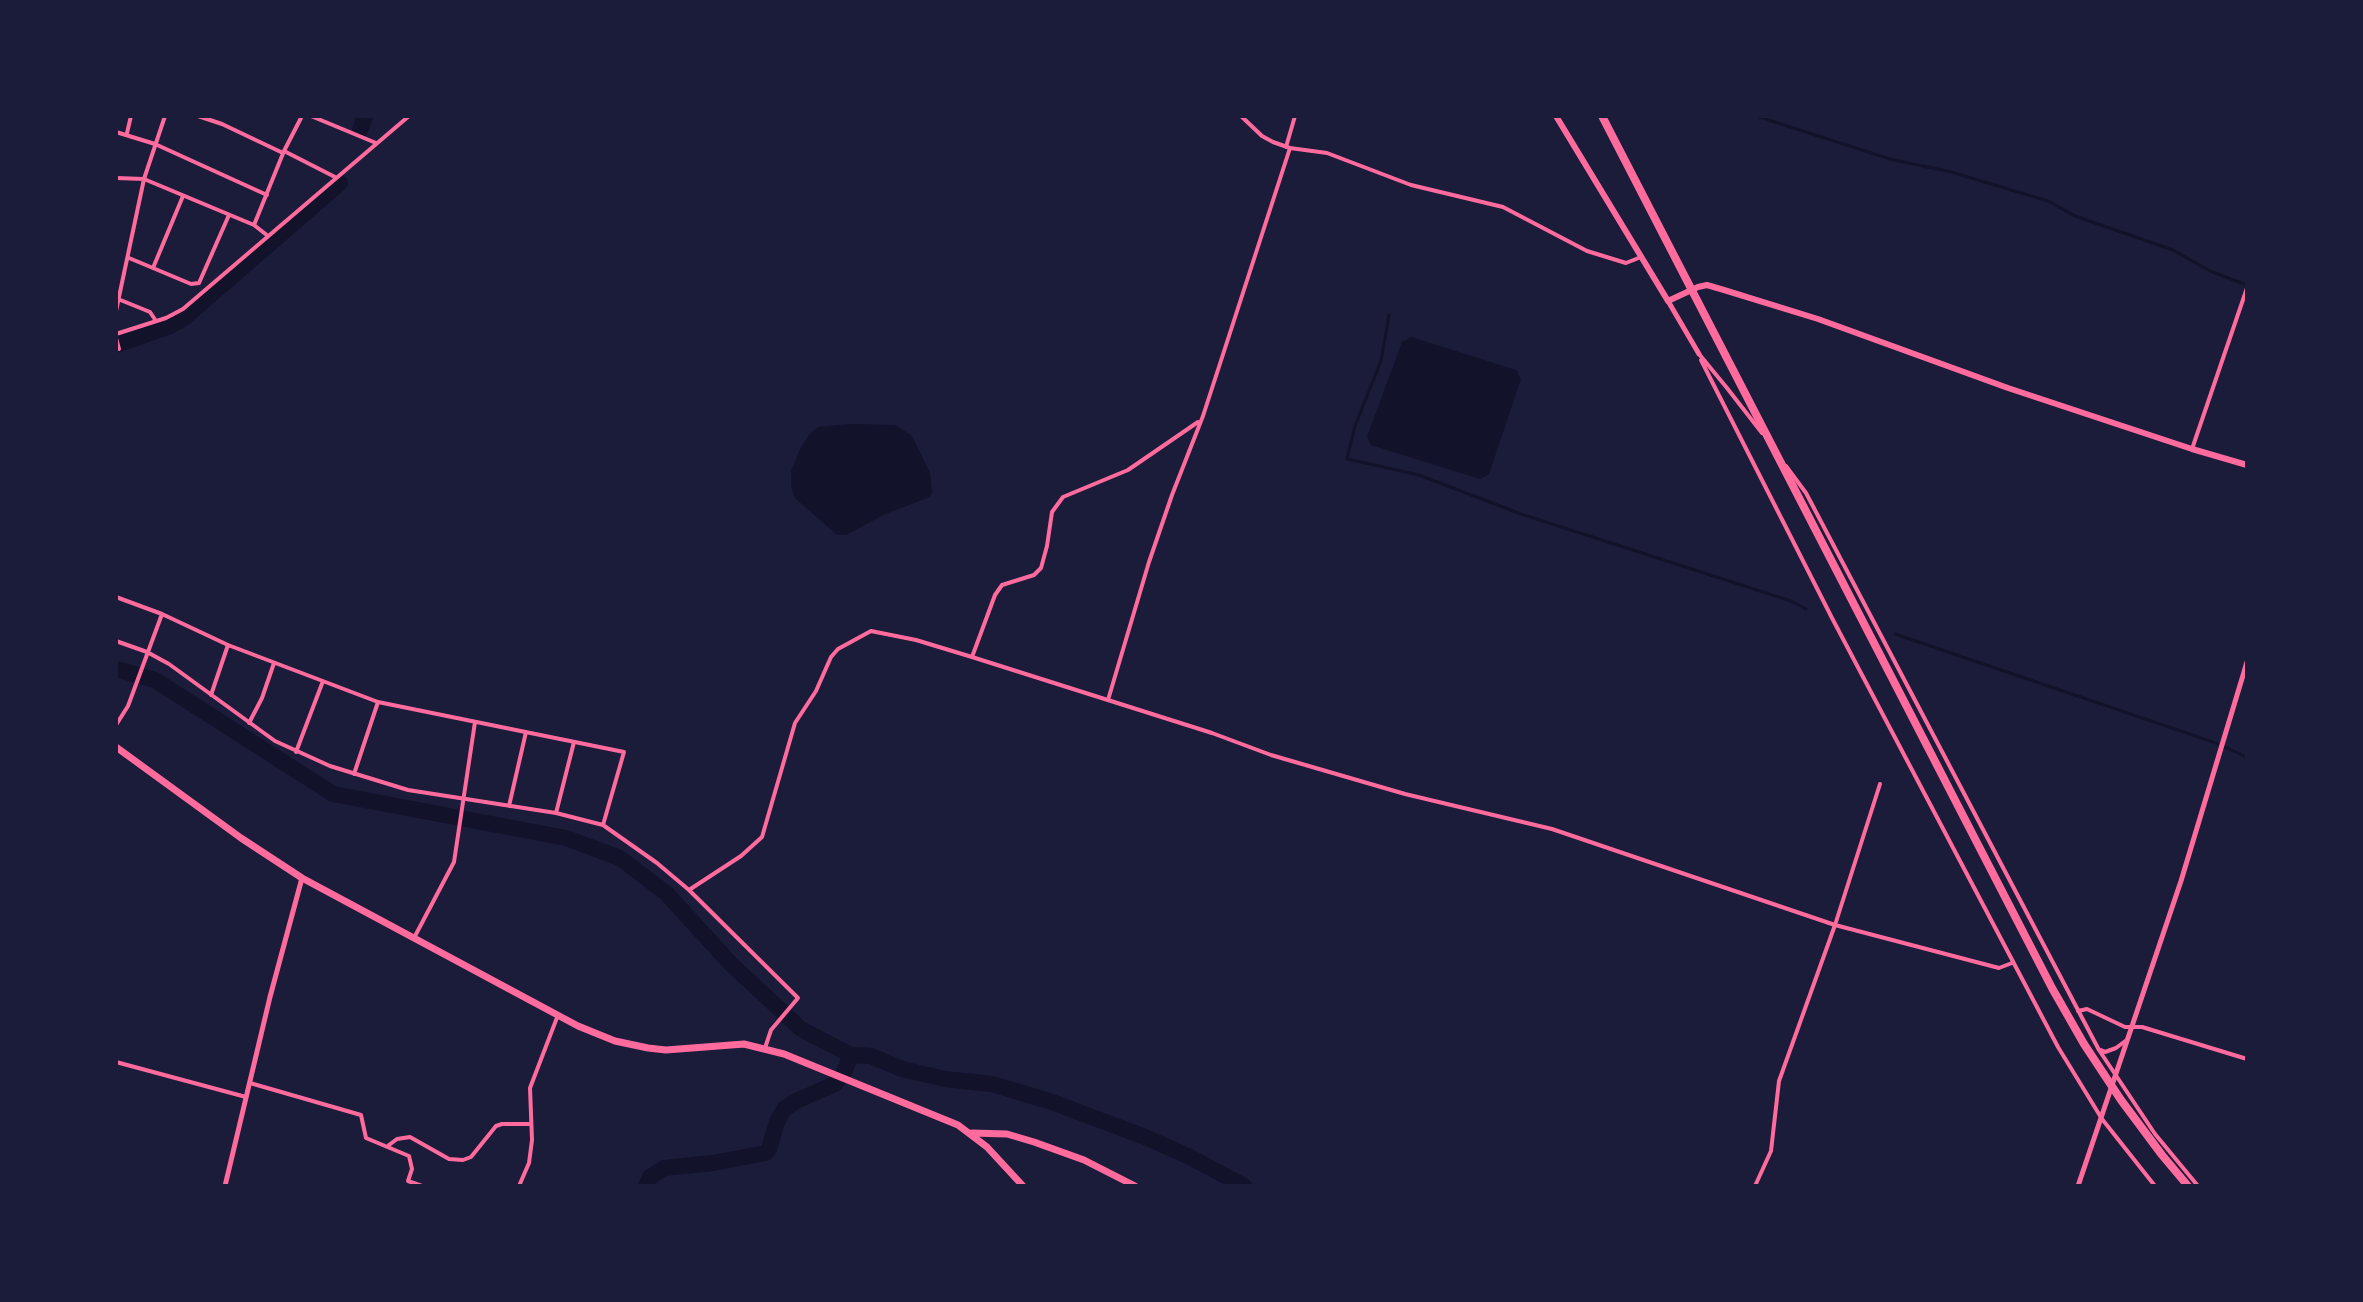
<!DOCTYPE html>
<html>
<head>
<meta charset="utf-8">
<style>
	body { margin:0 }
	#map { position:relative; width:2363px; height:1302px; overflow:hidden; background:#1b1b3a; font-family:"Roboto Condensed",sans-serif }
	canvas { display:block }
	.frame { position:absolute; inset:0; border:118px solid #1b1b3a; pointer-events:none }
</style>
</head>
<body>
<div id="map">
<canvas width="2363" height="1302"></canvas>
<div class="frame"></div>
</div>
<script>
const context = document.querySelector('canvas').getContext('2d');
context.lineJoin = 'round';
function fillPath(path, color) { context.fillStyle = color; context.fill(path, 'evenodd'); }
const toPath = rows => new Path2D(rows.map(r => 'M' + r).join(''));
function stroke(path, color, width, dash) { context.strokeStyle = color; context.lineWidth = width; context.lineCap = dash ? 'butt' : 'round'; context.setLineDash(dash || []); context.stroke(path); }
const water = toPath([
	[1411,337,1516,370,1521,379,1489,474,1480,479,1371,445,1367,437,1402,342],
	[849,424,895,425,912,436,930,473,932,493,930,497,885,514,846,535,837,535,795,498,791,486,791,471,801,447,810,434,818,427]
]);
const stream = toPath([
	[1756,116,1890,159,1951,172,2048,201,2075,216,2173,250,2210,271,2247,285],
	[1389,315,1381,361,1355,426,1347,459,1419,475,1521,514,1791,601,1806,609],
	[1895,634,2213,742,2247,757]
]);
const river = toPath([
	[360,130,365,116],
	[116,345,168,327,183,319,340,183],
	[116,669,155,680,333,794,566,838,620,858,666,893,731,964,801,1029,851,1055,871,1056,902,1069,945,1079,992,1084,1052,1102,1145,1137,1190,1157,1244,1186],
	[646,1186,650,1177,664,1168,713,1163,766,1153,769,1149,777,1122,784,1109,796,1101,835,1084,844,1072,851,1055]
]);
const minor = toPath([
	[165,116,144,179,254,225,284,151,302,116],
	[198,116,222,124,283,153],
	[311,116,376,143],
	[1241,116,1262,136,1273,142,1290,148,1327,153,1411,185,1503,207,1587,251,1626,263,1641,257],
	[116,132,155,144,267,195],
	[127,133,131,116],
	[1286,147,1295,116],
	[284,151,335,177],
	[116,178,144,179,116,311],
	[183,196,153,268,191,284,199,283],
	[254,225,268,236],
	[129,258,153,268],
	[199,283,229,215],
	[118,299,150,312,156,321],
	[116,334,166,318,183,309,409,116],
	[116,338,119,349],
	[1699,354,1727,388,1762,433],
	[1701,360,1832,618,2058,1047,2102,1119,2155,1186],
	[2192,449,2247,288],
	[1786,466,1806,493,2099,1050,2155,1134,2198,1186],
	[116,597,162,614,228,645,378,702,624,752,603,825],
	[116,641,147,652,169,664,275,741,330,766,408,790,556,813,603,825,657,863,689,890,798,998,771,1030,765,1048],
	[972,657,995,595,1002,585,1034,575,1041,568,1047,546,1052,512,1063,497,1128,470,1198,422],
	[211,695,228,645],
	[1108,700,1149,562,1172,495,1203,416,1290,148],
	[249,723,262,698,274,663],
	[116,725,128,706,162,614],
	[296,752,323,681],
	[354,774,378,702],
	[509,806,526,732],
	[556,813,574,742],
	[689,890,741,856,762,837,795,723,816,691,831,657,838,649,871,631,916,640,972,657,1212,733,1271,755,1405,794,1552,829,1835,925,1999,968,2012,963],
	[414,938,454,862,475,722],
	[2078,1011,2087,1009,2125,1027,2142,1027,2247,1059],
	[2101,1050,2105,1052,2116,1048,2128,1039],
	[116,1062,246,1097],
	[250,1083,361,1115,366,1138,409,1156,412,1169,408,1181,422,1186],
	[389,1145,397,1139,410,1137,449,1159,463,1160,471,1157,496,1126,502,1124,530,1124],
	[519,1186,529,1163,532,1140,530,1088,558,1015],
	[1755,1186,1771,1151,1779,1081,1835,925,1880,784]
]);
const tertiary = toPath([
	[1668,301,1699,354],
	[225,1186,270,997,302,878],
	[2078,1186,2181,881,2247,662]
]);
const secondary = toPath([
	[1556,116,1668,301,1698,287,1707,285,1724,290,1818,319,2008,388,2192,449,2247,465]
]);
const primary = toPath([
	[116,747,241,838,302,878,578,1026,615,1041,648,1048,666,1050,744,1044,784,1054,958,1125,987,1147,1023,1186],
	[972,1133,1007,1134,1034,1142,1084,1160,1135,1186]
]);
const motorway = toPath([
	[1602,116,2052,988,2084,1044,2121,1100,2162,1155,2188,1186]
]);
fillPath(water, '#12122b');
stroke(stream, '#12122b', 3);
stroke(river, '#12122b', 16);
stroke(minor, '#ff6b9d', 4);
stroke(tertiary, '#ff6b9d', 5);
stroke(secondary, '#ff6b9d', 6);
stroke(primary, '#ff6b9d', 7);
stroke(motorway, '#ff6b9d', 8);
</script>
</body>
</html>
